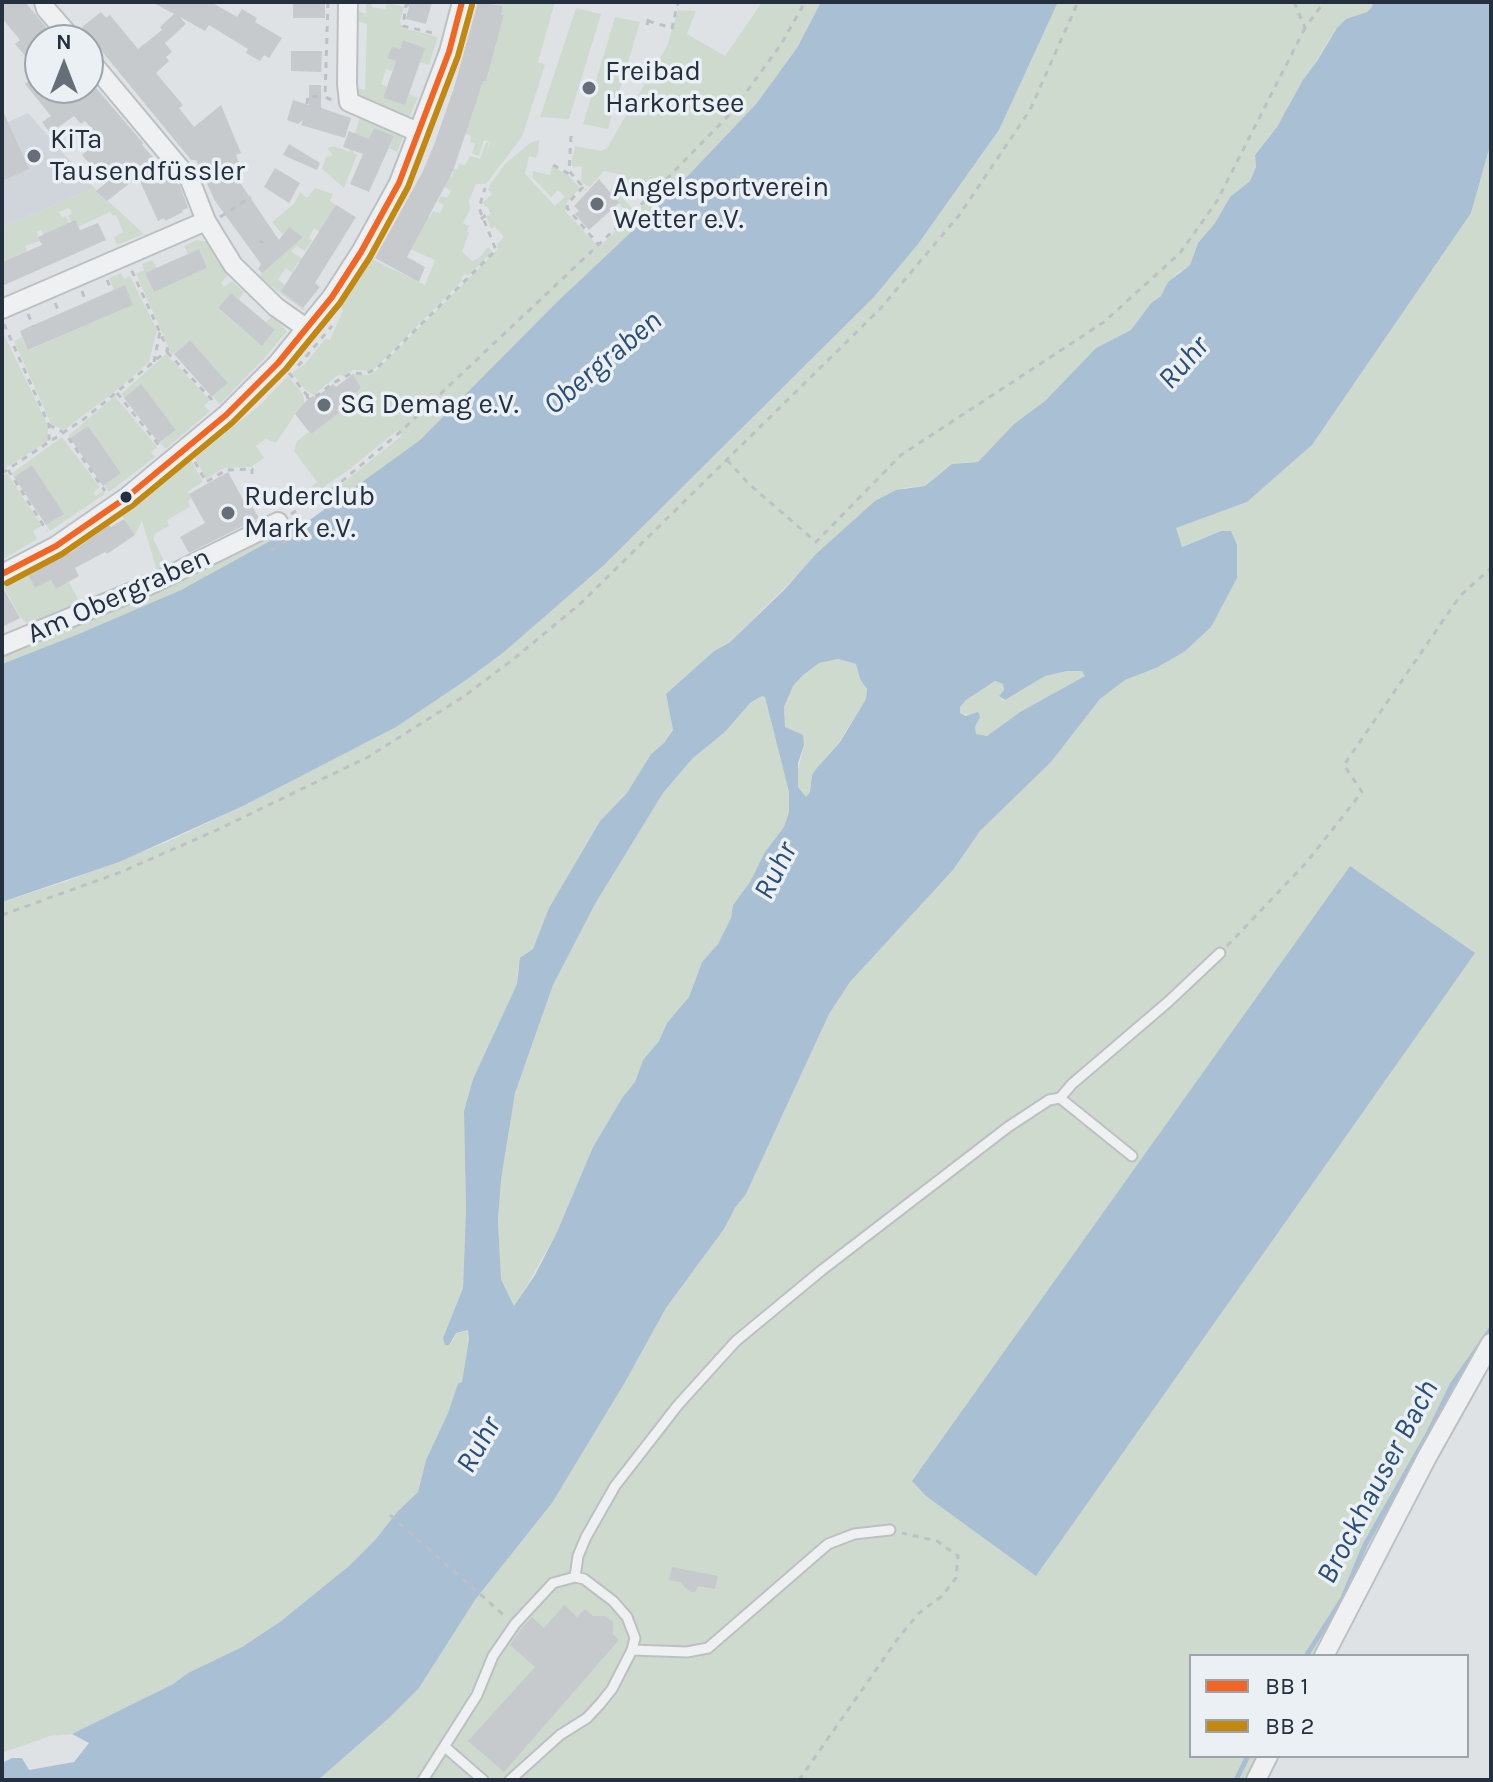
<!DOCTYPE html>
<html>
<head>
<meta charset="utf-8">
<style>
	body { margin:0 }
	#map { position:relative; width:1493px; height:1782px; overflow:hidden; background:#dfe2e5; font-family:Karla,sans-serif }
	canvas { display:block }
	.frame { position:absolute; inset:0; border:4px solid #242f3f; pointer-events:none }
	.legend { position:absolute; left:1189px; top:1654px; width:280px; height:104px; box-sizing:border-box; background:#ebf0f5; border:2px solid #9ba3ac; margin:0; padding:10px 14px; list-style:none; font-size:24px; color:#242f3f }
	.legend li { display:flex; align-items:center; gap:16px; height:40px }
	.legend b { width:40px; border:2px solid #9ba3ac }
	.north { position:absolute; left:24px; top:24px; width:80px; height:80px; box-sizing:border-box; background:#ebf0f5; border:2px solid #9ba3ac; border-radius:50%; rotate:0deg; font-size:22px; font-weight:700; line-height:32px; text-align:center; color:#242f3f }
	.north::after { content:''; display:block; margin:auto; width:28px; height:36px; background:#656e79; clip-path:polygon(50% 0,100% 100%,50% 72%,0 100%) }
</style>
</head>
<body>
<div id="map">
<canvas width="1493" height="1782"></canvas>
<div class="frame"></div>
<ul class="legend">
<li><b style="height:10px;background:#f26522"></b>BB 1</li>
<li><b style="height:10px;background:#c28810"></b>BB 2</li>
</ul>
<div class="north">N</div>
</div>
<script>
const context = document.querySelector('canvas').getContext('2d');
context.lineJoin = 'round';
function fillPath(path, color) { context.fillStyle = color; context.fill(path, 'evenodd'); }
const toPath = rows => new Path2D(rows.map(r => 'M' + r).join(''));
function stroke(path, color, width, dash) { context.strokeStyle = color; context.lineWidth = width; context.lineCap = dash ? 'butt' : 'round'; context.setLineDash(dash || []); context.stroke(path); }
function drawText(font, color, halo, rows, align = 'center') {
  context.font = font + ' Karla,sans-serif'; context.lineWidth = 7; context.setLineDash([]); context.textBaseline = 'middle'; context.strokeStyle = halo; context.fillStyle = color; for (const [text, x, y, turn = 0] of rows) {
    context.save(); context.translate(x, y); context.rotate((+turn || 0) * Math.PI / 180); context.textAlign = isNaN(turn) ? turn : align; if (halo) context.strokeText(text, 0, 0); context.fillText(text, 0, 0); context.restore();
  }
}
const built = toPath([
	[28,113,94,188,2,227,2,125]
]);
const green = toPath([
	[366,2,371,2,372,7,386,9,386,5,393,4,404,7,400,21,402,28,438,37,429,65,420,62,424,48,404,40,400,49,391,46,388,58,396,61,392,71,386,69,381,84,387,87,383,98,405,105,409,94,418,98,408,120,354,95,354,87,365,90,367,24,354,20,354,9,366,14],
	[486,2,555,2,538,62,545,65,522,137,486,184,476,184,469,201,470,210,463,223,469,226,467,231,469,233,462,252,472,261,479,258,487,248,489,247,492,252,468,276,465,274,461,278,463,280,375,368,371,371,353,370,343,376,338,375,314,395,305,390,292,373,305,364,325,339,330,340,343,310,339,304,370,258,425,285,435,260,410,249,426,217,429,218,433,211,440,213,444,205,438,202,441,196,447,198,451,191,434,180,438,172,452,177,454,169,457,169,459,164,465,165,470,156,480,159,486,142,489,143,485,159,490,142,484,140,479,156,472,153,475,144,470,142,471,136,464,133,461,75,486,81,489,72,486,71,491,62,504,16,501,15,503,6],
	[762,2,821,2,797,48,756,104,663,202,558,301,420,440,343,497,337,488,402,435,398,430,350,469,312,495,306,492,317,482,294,451,297,441,309,432,311,434,338,413,337,410,361,388,353,374,369,375,376,371,498,249,497,244,504,237,495,227,491,229,486,217,492,212,482,203,492,194,488,190,490,185,504,165,530,143,539,140,538,154,536,158,529,156,525,174,555,206,565,197,558,190,551,197,533,178,533,171,550,175,552,166,568,175,580,188,567,202,565,211,599,247,645,203,628,183,618,193,632,208,627,212,610,193,619,174,604,171,590,187,584,184,581,180,582,167,575,166,574,169,571,163,575,146,601,151,607,148,667,46,678,10,696,11,687,34,725,56],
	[1058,2,1373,2,1372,7,1367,12,1346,19,1328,41,1277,127,1255,154,1256,167,1250,181,1230,197,1215,223,1198,243,1190,265,1176,274,1161,296,1151,303,1131,330,1096,348,1045,401,1014,424,978,462,958,463,945,469,925,486,904,488,803,569,729,643,714,651,666,694,673,729,664,743,651,754,627,793,600,821,582,851,549,908,540,938,518,969,517,984,473,1079,464,1111,466,1210,463,1288,443,1338,453,1341,455,1334,468,1330,469,1339,462,1383,458,1385,448,1413,426,1460,418,1492,398,1511,375,1540,349,1566,280,1623,242,1647,188,1673,173,1684,72,1734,50,1736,2,1753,2,902,64,882,167,842,243,806,395,727,504,652,604,565,874,297,918,244,999,130],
	[576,8,601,14,569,119,540,117],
	[615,17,640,22,608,129,583,124],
	[360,117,403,137,397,152,389,148,394,136,374,128,366,147,357,143,353,153,357,155,344,188,322,169,326,157,333,155,327,148,334,146,349,152],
	[1491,142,1491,1329,1470,1360,1486,1350,1324,1656,1191,1656,1191,1756,1268,1756,1256,1780,318,1780,389,1718,419,1688,475,1600,552,1503,624,1384,666,1308,724,1229,735,1208,746,1194,829,1014,850,982,953,870,980,831,1051,762,1100,699,1125,680,1156,668,1184,652,1221,531,1181,547,1175,528,1247,502,1312,445,1471,213],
	[94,188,144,234,117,245,114,237,123,232,116,215,113,216,110,212,78,227,73,225,68,216,72,213,69,208,59,212,62,218,66,216,73,231,48,244,41,230,37,232,40,241,25,246,27,251,2,262,2,227],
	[315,188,333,194,330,201,337,206,320,232,314,228,309,237,312,240,305,251,297,246,291,251,312,265,308,269,298,262,292,273,286,268,278,279,285,285,282,291,305,309,303,310,259,277,289,227,283,235,272,222,294,204,300,192,307,198],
	[197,240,207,242,228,275,221,283,224,287,232,281,244,292,239,299,231,293,218,309,262,346,275,331,266,322,272,316,287,331,264,359,220,404,213,397,228,383,190,340,172,355,136,274,144,270,142,264,152,260,157,268,145,273,154,292,207,268,199,249,188,254,184,246],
	[121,273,124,279,130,276,157,330,149,362,117,390,64,430,51,424,14,341,22,337,29,350,133,305,125,286,114,290,109,278],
	[2,330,48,426,47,442,2,470],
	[166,354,210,400,204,406,210,411,166,449,160,443,176,430,141,385,124,398,121,394],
	[288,376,303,394,305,406,295,414,276,443,266,439,256,446,264,458,251,467,224,468,206,479,195,458,261,404],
	[115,396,157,447,151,452,155,457,109,492,104,485,121,473,88,426,69,438,69,435],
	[62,437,100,487,93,493,96,496,103,491,105,494,50,531,46,525,63,513,32,465,14,477,12,473],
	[191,460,203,482,188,491,191,498,188,501,190,507,167,520,169,526,156,533,153,538,167,567,186,557,189,562,158,574,142,521,135,535,122,516],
	[7,473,42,526,33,531,37,539,2,560,2,475],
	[267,532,271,541,181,590,81,633,2,664,2,652],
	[27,573,35,588,51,580,56,589,69,582,82,607,34,630,20,617,4,587],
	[838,659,856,664,860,679,867,689,866,699,839,742,812,775,810,792,806,797,798,787,798,770,804,745,785,727,784,707,793,686,802,676,819,663],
	[1067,671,1082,671,1085,676,1020,712,987,736,976,734,975,727,980,717,960,713,960,707,966,700,995,681,1003,684,1004,690,999,696,1003,701,1045,676],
	[762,696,765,696,789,792,789,812,784,827,765,852,750,882,733,905,731,918,718,944,702,962,689,997,667,1023,659,1041,643,1060,635,1082,622,1098,593,1147,557,1232,515,1307,501,1279,498,1221,501,1180,515,1093,553,985,595,904,663,793,693,758,725,732,750,703]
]);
const water = toPath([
	[821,2,1058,2,999,130,918,244,874,297,604,565,504,652,466,680,396,727,243,806,119,862,2,902,2,664,81,633,181,590,292,529,296,530,420,440,558,301,663,202,756,104,797,48],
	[1373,2,1491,2,1491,142,1471,213,1312,445,1247,502,1176,528,1182,547,1221,531,1231,531,1237,545,1237,578,1211,627,1184,652,1156,668,1125,680,1100,699,1051,762,980,831,953,870,850,982,829,1014,746,1194,735,1208,724,1229,666,1308,624,1384,552,1503,475,1600,419,1688,389,1718,318,1780,2,1780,2,1763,12,1758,22,1758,29,1770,74,1762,89,1743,72,1734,173,1684,188,1673,242,1647,280,1622,349,1566,375,1540,398,1511,418,1492,426,1460,448,1413,458,1384,462,1382,469,1339,468,1330,456,1333,449,1345,445,1345,443,1338,463,1288,466,1210,464,1111,473,1079,517,984,520,958,533,949,549,908,600,821,627,793,651,754,664,743,673,730,666,694,714,651,729,643,784,590,816,554,875,501,896,490,925,486,952,464,978,462,1014,424,1045,401,1096,348,1131,330,1151,303,1161,296,1168,282,1190,265,1198,243,1215,223,1230,197,1250,181,1256,167,1255,155,1277,127,1303,80,1317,61,1337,28,1346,19,1367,12,1372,7],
	[838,659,856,664,860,679,867,689,866,699,840,742,816,769,812,775,810,792,806,797,798,787,798,763,804,745,803,735,785,727,784,707,793,686,802,676,819,663],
	[1067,671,1082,671,1085,676,1020,712,987,736,976,734,975,727,980,717,978,712,966,716,960,713,960,707,966,700,995,681,1003,684,1004,690,999,696,1005,700,1045,676],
	[762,696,765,697,789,792,789,812,784,827,765,852,750,882,733,905,731,918,718,944,702,962,689,997,667,1023,659,1041,643,1060,635,1082,622,1098,593,1147,557,1232,535,1275,514,1306,501,1279,498,1221,501,1180,515,1093,553,985,595,904,663,793,693,758,725,732,750,703],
	[1350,866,1475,953,1036,1576,926,1496,912,1481]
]);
const stream = toPath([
	[1306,1656,1343,1598,1365,1545,1428,1434,1452,1385,1491,1329],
	[1236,1780,1248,1756]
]);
const building = toPath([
	[2,2,25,2,57,40,40,40,40,88,88,88,92,83,143,143,142,145,180,186,188,208,182,210,183,212,165,221,164,218,158,221,138,177,107,201,96,191,106,183,82,155,101,140,85,121,81,124,74,116,50,133,42,122,51,116,25,84,39,72,15,44,20,40,2,18],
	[152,2,211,2,237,17,242,9,257,18,255,22,282,38,269,58,264,55,260,61,246,53,248,49,209,25,205,31,180,17,186,24,165,43,172,52,166,57,169,61,156,73,183,105,179,108,194,127,221,105,241,153,236,155,244,175,228,165,279,240,289,227,303,237,262,273,258,269,261,264,215,201,196,160,191,160,82,27,101,12,106,18,110,15,138,49,162,30,160,27,174,14],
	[293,2,325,2,325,18,293,18],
	[410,2,432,2,426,24,406,19],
	[478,2,503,6,501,15,504,15,486,81,483,81,453,171,407,257,425,267,419,282,375,258,422,173,434,145,454,88],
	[403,40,425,48,405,105,383,98,396,61,387,58,392,46,400,49],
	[291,51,322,51,321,72,291,71],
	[309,85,321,85,321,108,351,118,345,138,301,125,303,120,298,124,287,120,293,100,309,105],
	[2,109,29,169,2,181],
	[374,128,394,136,369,192,350,184,363,154,343,147,349,131,369,139],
	[289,144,320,163,317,170,283,155],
	[275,168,300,183,289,203,264,187],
	[599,179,619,203,589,230,575,214,579,211,574,206],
	[336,205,356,217,315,283,320,287,303,308,281,291],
	[75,220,80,230,98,223,106,240,2,286,2,262,42,245,38,237],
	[199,249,207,268,154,292,145,273],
	[125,285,133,305,28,350,20,331],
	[231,293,275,330,262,346,218,308],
	[190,340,228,383,212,397,174,354],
	[353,374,361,388,337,410,339,413,311,434,295,414,308,399,313,396,315,398,333,384,336,387],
	[141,384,176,430,159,443,124,398],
	[88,426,121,473,103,486,70,438],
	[32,465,64,514,46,525,14,477],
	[228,472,246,505,250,503,259,518,189,553,180,537,205,523,189,494],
	[124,519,135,535,107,554,105,552,75,568,79,576,56,589,51,580,35,588,28,575,73,551,109,525,111,527],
	[2,586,20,618,2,627],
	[672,1567,718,1576,715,1589,699,1586,695,1592,690,1592,680,1582,669,1580],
	[564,1605,577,1617,585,1609,593,1616,605,1616,613,1622,613,1634,619,1640,504,1772,468,1741,535,1667,510,1645,521,1629,532,1617,544,1628]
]);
const path = toPath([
	[328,2,325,97,334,101],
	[1294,2,1305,28,1324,2],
	[409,4,406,5,403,26,437,34],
	[648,21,672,28,678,2],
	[647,25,649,17],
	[307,104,308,96,324,97],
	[571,136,569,171,586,190],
	[553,165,571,175],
	[583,187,569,202,567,208,598,244],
	[220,217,251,197],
	[481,219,491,211],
	[260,240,263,243],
	[107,280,112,291],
	[82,291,86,302],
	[55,303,60,314],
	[28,314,33,326],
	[4,324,49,425,49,442],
	[167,352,216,404],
	[154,362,160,331],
	[298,366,332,326],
	[289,373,307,395],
	[117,393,162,449],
	[308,399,307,395,316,396,335,382,352,373,365,374,376,369,496,250,479,208,485,188],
	[49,425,65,433,105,491],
	[727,460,749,484,816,542,901,455,1104,322,1180,253,1217,201,1305,28],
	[195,462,206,482,226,470,252,469,252,474],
	[8,470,47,531],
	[2,473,84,419,168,350,131,269],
	[334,488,348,507],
	[321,497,335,517],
	[291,514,334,488,400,432,646,200,730,114,780,46,805,2],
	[330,520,353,504],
	[271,550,295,537],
	[2,915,121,872,217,830,368,757,463,697,511,661,580,604,881,308,960,214,1030,110,1078,2],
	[1227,946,1306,863,1362,792,1344,765,1460,596,1491,568],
	[390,1515,506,1617],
	[799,1780,899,1637,919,1613,942,1596,956,1578,958,1556,937,1541,902,1533]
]);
const service = toPath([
	[1060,1098,1072,1084,1168,1002,1220,953],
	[575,1577,578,1556,586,1537,615,1486,678,1405,736,1341,822,1270,1008,1127,1049,1100,1060,1098,1132,1156],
	[632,1650,687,1652,708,1648,828,1544,854,1534,890,1530],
	[445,1747,483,1780],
	[423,1780,477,1695,493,1656,515,1624,553,1583,575,1577,584,1579,613,1601,627,1617,635,1638,632,1650,612,1689,600,1704,587,1718,560,1735,510,1780]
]);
const minor = toPath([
	[44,2,46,9,73,40],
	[348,2,347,84,349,102,420,133],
	[88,58,190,180,206,221,233,265,276,307,306,328],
	[2,309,206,221],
	[2,574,56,546,127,497,226,415,278,363,332,297,361,252,399,183,449,52,462,2],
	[2,646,154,583,278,522],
	[1324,1656,1427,1457,1491,1343],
	[1256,1780,1268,1756]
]);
const bus1 = toPath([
	[2,574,56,546,127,497,226,415,278,363,332,297,361,252,399,183,449,52,462,2]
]);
const bus2 = toPath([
	[7,583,62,554,133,505,232,423,286,369,340,303,370,257,408,187,458,56,472,5]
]);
const markers = [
	[589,88,8,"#656e79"],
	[34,156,8,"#656e79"],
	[597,204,8,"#656e79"],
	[324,405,8,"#656e79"],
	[126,497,7,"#242f3f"],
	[228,513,8,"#656e79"]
];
const poiNames = [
	["Freibad",605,72],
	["Harkortsee",605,104],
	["KiTa",50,140],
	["Tausendfüssler",50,172],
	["Angelsportverein",613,188],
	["Wetter e.V.",613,220],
	["SG Demag e.V.",340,405],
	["Ruderclub",244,497],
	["Mark e.V.",244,529]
];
const streetNames = [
	["Am Obergraben",119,596,-24]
];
const waterNames = [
	["Obergraben",603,363,-40],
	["Ruhr",1184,363,-48],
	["Ruhr",776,871,-63],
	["Ruhr",479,1445,-60],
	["Brockhauser Bach",1378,1482,-62]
];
fillPath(built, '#d0d5dc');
fillPath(green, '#cfdace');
fillPath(water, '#a9bfd4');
stroke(stream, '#a9bfd4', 5);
fillPath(building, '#c7cacd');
stroke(service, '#bdc0c3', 13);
stroke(minor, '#bdc0c3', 22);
stroke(path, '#bdc0c5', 3, [6, 6]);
stroke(service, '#eef0f2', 9);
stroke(minor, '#eef0f2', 18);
stroke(bus1, '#f26522', 6);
stroke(bus2, '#c28810', 6);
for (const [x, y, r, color] of markers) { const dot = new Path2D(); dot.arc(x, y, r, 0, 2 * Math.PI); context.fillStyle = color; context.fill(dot); stroke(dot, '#ebf0f5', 3); }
drawText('28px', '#242f3f', '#ebf0f5', poiNames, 'left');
drawText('28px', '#242f3f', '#ebf0f5', streetNames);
drawText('italic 30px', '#2a4e77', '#ebf0f5', waterNames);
</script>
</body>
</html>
